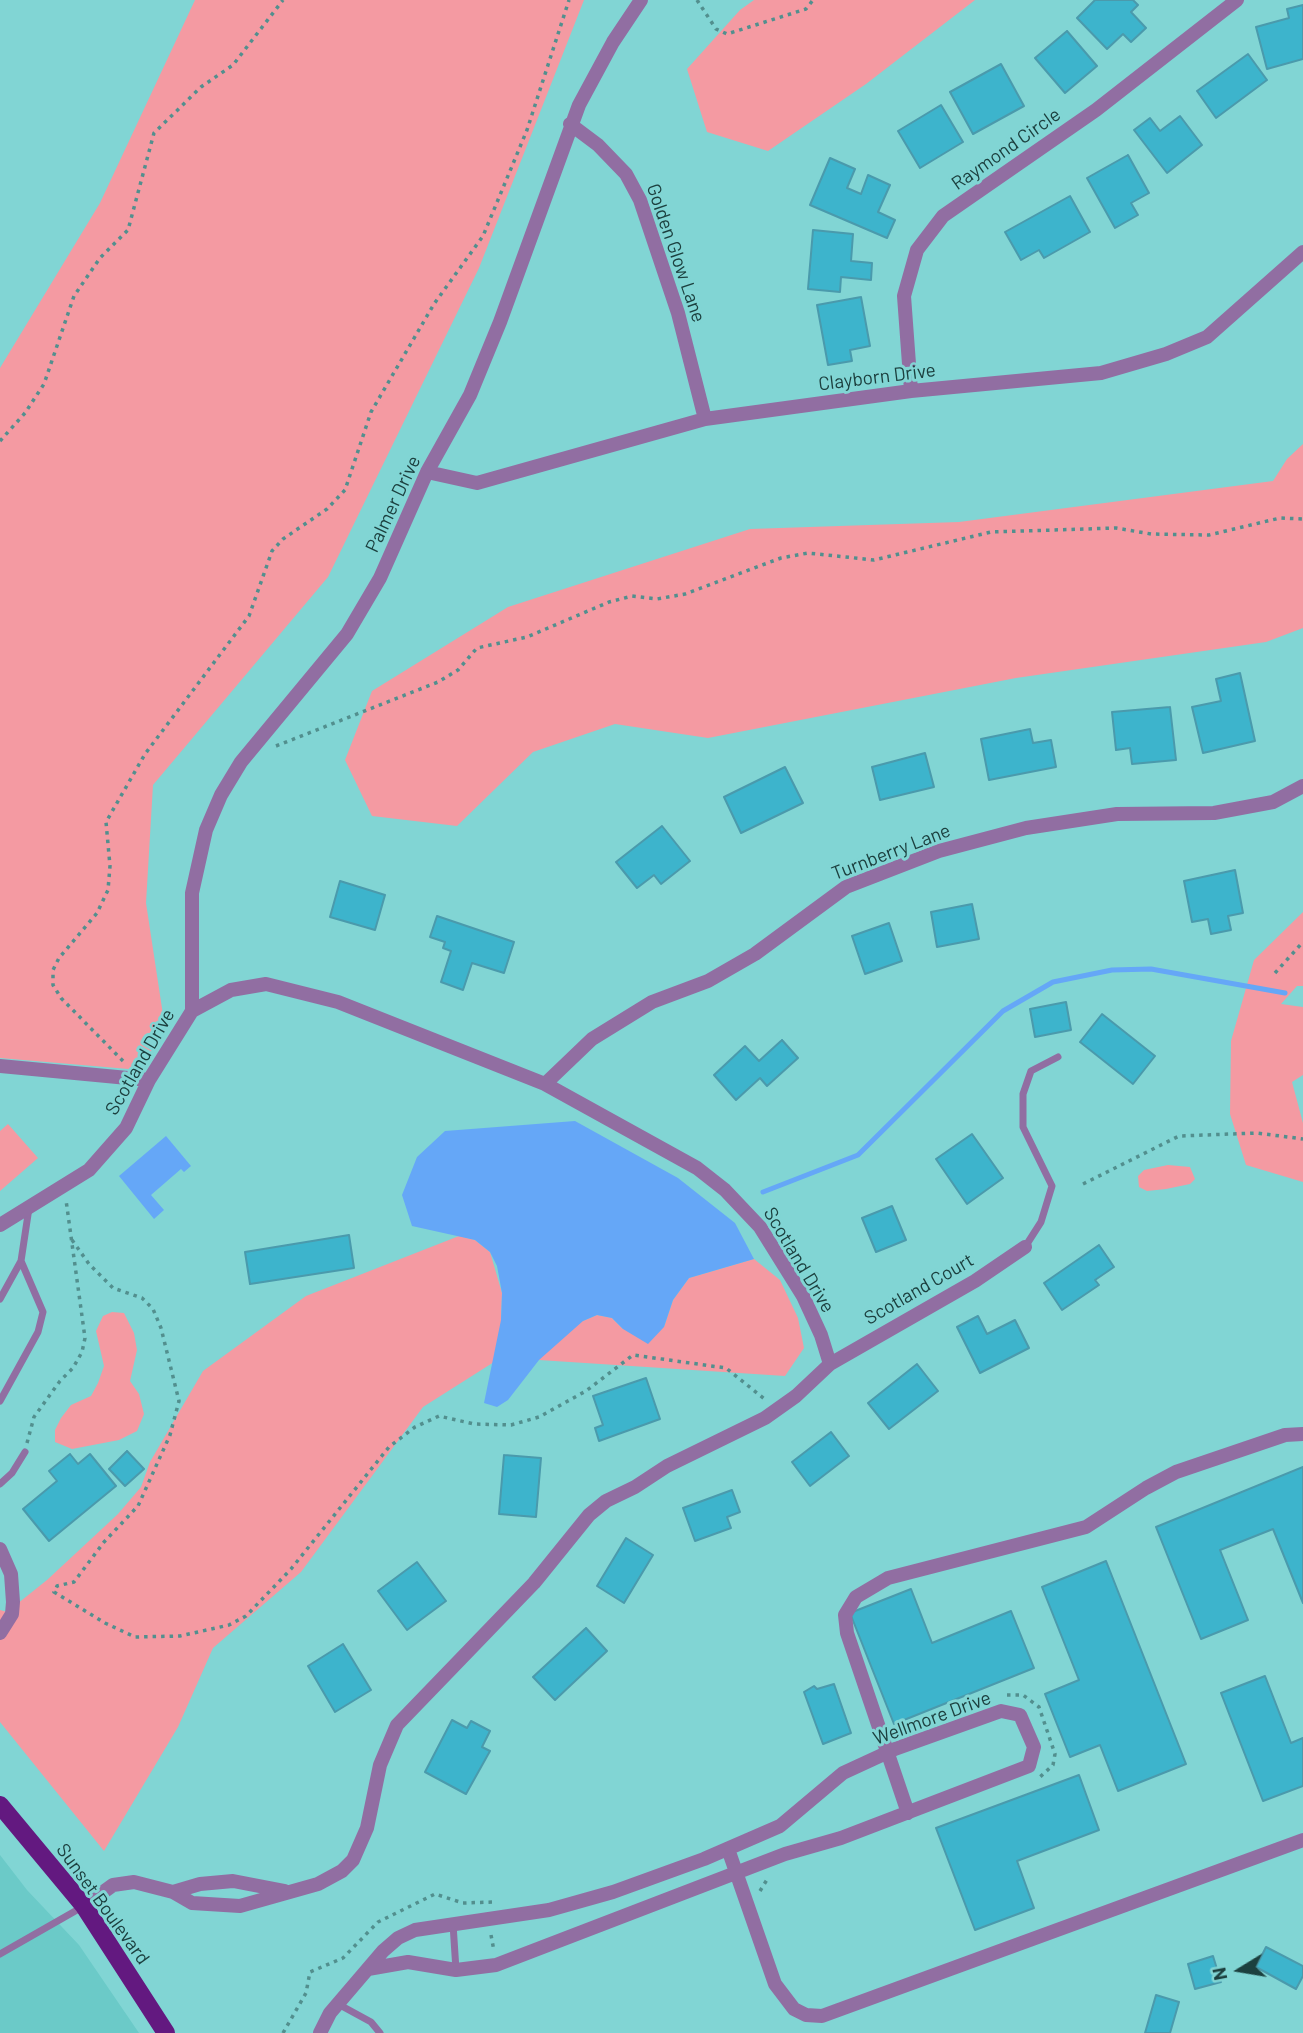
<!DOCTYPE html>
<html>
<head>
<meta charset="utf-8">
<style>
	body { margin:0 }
	#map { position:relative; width:1303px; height:2033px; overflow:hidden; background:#81d5d4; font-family:Barlow,sans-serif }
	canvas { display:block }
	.north { position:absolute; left:1205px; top:1935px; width:70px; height:70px; -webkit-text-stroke:5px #81d5d4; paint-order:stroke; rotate:259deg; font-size:19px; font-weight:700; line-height:28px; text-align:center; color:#1c403f }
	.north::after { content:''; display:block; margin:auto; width:24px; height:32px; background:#1c403f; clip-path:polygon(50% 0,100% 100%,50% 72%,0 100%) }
</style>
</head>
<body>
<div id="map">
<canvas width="1303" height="2033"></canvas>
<div class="north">N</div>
</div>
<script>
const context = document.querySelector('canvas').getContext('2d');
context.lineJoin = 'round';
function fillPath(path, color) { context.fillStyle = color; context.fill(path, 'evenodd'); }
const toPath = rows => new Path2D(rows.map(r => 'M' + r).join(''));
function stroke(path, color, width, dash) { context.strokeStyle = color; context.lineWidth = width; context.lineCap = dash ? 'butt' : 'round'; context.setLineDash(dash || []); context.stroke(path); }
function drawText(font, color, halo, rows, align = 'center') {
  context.font = font + ' Barlow,sans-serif'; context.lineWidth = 6; context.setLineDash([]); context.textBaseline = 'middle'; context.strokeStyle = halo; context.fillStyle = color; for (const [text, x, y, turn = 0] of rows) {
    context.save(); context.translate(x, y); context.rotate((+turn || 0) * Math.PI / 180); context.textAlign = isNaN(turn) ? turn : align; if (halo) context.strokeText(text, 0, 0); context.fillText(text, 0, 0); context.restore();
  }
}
const built = toPath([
	[0,1855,27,1890,79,1945,139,2033,0,2033]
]);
const green = toPath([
	[195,0,584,0,479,268,328,577,153,785,146,903,165,1028,140,1070,0,1058,0,368,100,203],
	[754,0,975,0,866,84,768,151,707,132,687,69,740,10],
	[1303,444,1303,628,1266,642,1016,678,708,738,615,724,533,752,457,826,372,816,345,760,372,691,508,607,750,529,959,522,1273,481,1287,459],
	[1303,912,1303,986,1297,986,1281,1004,1303,1007,1303,1075,1292,1082,1303,1123,1303,1182,1246,1165,1230,1114,1231,1041,1254,960],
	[8,1124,38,1158,0,1191,0,1131],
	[1168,1165,1190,1167,1195,1179,1190,1184,1166,1189,1147,1191,1139,1187,1138,1176,1144,1170],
	[459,1236,475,1240,490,1252,502,1293,501,1320,583,1321,597,1315,612,1318,623,1329,664,1327,673,1300,689,1278,754,1259,780,1280,798,1318,804,1348,785,1376,539,1360,494,1362,423,1407,301,1572,213,1648,178,1727,104,1851,0,1722,0,1610,7,1612,47,1580,118,1514,141,1487,150,1462,203,1371,306,1296],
	[112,1312,124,1313,134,1333,137,1350,130,1381,139,1394,144,1414,137,1431,119,1440,72,1449,55,1442,55,1430,61,1418,71,1405,91,1396,98,1383,104,1366,96,1331,103,1316]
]);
const water = toPath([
	[575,1121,678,1178,735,1223,754,1259,689,1278,673,1300,664,1327,648,1344,623,1329,612,1318,597,1315,583,1321,539,1360,508,1400,497,1407,484,1403,501,1320,502,1293,497,1266,490,1252,475,1240,412,1226,402,1195,417,1157,445,1131],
	[166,1136,191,1166,184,1172,181,1169,151,1195,164,1210,154,1219,119,1176]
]);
const stream = toPath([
	[763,1192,858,1155,1003,1011,1053,982,1112,970,1151,969,1285,993]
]);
const building = toPath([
	[1095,0,1133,0,1138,5,1131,12,1146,28,1131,42,1123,34,1107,49,1077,18,1095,0],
	[1303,5,1303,59,1267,69,1256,27,1289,18,1287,9,1303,5],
	[1067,31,1097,66,1065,93,1035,58,1067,31],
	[1248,54,1267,80,1216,118,1197,91,1248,54],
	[1001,64,1024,106,973,134,950,92,1001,64],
	[941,105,963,142,920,168,898,131,941,105],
	[1180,116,1202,145,1167,173,1134,130,1150,118,1160,131,1180,116],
	[1128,155,1149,193,1131,203,1138,215,1115,228,1087,178,1128,155],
	[830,158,855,169,847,188,861,194,868,175,890,185,878,212,895,220,887,238,810,205,830,158],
	[1070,196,1090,232,1044,258,1039,250,1021,260,1005,232,1070,196],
	[813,230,853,234,851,261,872,263,871,280,841,277,840,292,808,289,813,230],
	[861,297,870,346,850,350,852,361,828,365,817,305,861,297],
	[1240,673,1255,741,1203,753,1192,707,1221,701,1216,679,1240,673],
	[1170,707,1176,760,1132,764,1130,748,1116,750,1112,712,1170,707],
	[1030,729,1033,743,1051,740,1056,767,989,780,981,739,1030,729],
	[925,753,934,787,880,800,872,767,925,753],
	[785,767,803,803,741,833,724,797,785,767],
	[662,826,690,861,661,884,654,875,637,888,616,862,662,826],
	[1235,870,1243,913,1228,916,1231,930,1211,934,1208,919,1192,922,1184,881,1235,870],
	[340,881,385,895,375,930,330,917,340,881],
	[972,904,979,939,937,947,931,912,972,904],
	[437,916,514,942,504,973,472,963,463,990,441,982,451,951,443,948,445,942,430,937,437,916],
	[889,923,902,961,865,974,852,936,889,923],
	[1066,1002,1071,1030,1035,1037,1030,1009,1066,1002],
	[1102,1014,1155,1056,1133,1084,1080,1042,1102,1014],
	[782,1040,798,1058,767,1086,760,1078,736,1100,714,1075,745,1046,759,1061,782,1040],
	[972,1134,1003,1178,967,1204,936,1159,972,1134],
	[892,1206,906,1240,876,1252,862,1218,892,1206],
	[349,1235,354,1268,250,1284,245,1252,349,1235],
	[1099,1245,1114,1267,1095,1280,1099,1285,1062,1310,1044,1283,1099,1245],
	[978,1316,987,1334,1015,1320,1029,1348,980,1373,957,1327,978,1316],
	[917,1364,938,1391,889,1429,868,1403,917,1364],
	[646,1378,660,1419,599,1441,595,1428,603,1425,593,1396,646,1378],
	[831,1432,849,1456,810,1486,792,1462,831,1432],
	[127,1451,144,1469,125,1486,109,1469,127,1451],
	[70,1454,78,1464,90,1454,116,1486,49,1541,23,1509,57,1481,49,1471,70,1454],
	[504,1455,541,1458,536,1517,499,1514,504,1455],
	[1303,1467,1303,1603,1273,1529,1220,1550,1248,1620,1201,1639,1156,1527,1303,1467],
	[732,1490,740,1512,727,1517,731,1528,695,1541,683,1508,732,1490],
	[626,1538,653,1555,624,1603,597,1586,626,1538],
	[1106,1561,1186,1764,1118,1791,1100,1745,1070,1757,1045,1694,1079,1680,1042,1587,1106,1561],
	[417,1562,446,1601,407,1630,378,1591,417,1562],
	[911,1589,932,1643,1011,1611,1034,1668,894,1724,850,1613,911,1589],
	[586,1628,607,1651,555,1700,533,1677,586,1628],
	[343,1644,371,1690,335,1712,308,1666,343,1644],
	[1265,1676,1291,1743,1303,1738,1303,1786,1263,1801,1221,1693,1265,1676],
	[834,1684,851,1733,823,1744,804,1692,814,1686,817,1689,834,1684],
	[452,1720,467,1728,471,1721,490,1731,482,1747,490,1751,466,1794,425,1772,452,1720],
	[1079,1775,1099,1830,1017,1861,1034,1908,975,1930,936,1828,1079,1775],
	[1266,1947,1303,1966,1303,1976,1296,1989,1256,1967,1266,1947],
	[1213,1956,1221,1982,1195,1989,1188,1964,1213,1956],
	[1156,1995,1179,2002,1170,2033,1145,2033,1156,1995]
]);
const path = toPath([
	[697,0,716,29,727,34,806,9,813,0],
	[0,441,25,413,44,384,74,296,100,258,128,230,154,133,201,87,233,65,283,0],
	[276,746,438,682,458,670,477,648,527,637,609,602,632,596,657,599,685,594,781,558,808,553,874,560,991,532,1116,528,1151,534,1209,535,1280,518,1303,519],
	[1275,973,1303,942],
	[123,1061,61,998,53,985,53,970,59,958,97,913,108,890,110,866,106,822,145,754,249,616,272,551,283,539,327,509,345,490,371,412,434,304,483,236,527,130,569,0],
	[1083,1184,1179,1136,1257,1133,1303,1139],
	[72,1240,89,1264,113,1288,142,1298,153,1309,161,1328,179,1401,170,1435,138,1506,104,1542,74,1582,57,1586,54,1592,105,1623,135,1637,180,1636,229,1625,246,1616,291,1569,389,1447,415,1427,439,1416,474,1424,511,1425,539,1417,586,1391,633,1355,726,1368,767,1401],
	[27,1443,34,1417,60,1381,73,1368,82,1352,85,1338,66,1200],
	[1007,1695,1023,1695,1039,1707,1055,1754,1053,1765,1040,1777],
	[760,1891,768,1878],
	[491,1935,494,1951],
	[283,2033,306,1993,310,1972,343,1958,378,1922,435,1894,463,1903,493,1902]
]);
const service = toPath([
	[1025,1247,1041,1222,1052,1186,1023,1127,1023,1094,1031,1071,1058,1057],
	[0,1299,21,1261,29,1208],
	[0,1401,38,1332,43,1312,21,1261],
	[0,1484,12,1473,25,1452],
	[453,1924,456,1970],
	[0,1954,84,1906],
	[338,2004,371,2022,380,2033]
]);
const minor = toPath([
	[570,124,598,145,626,174,640,200,678,313,705,419],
	[911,391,904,296,917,250,943,216,1096,110,1237,0],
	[427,472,477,483,705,419,911,391,1101,373,1166,354,1207,337,1303,252],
	[192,1011,192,893,206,830,221,795,241,762,347,634,380,578,427,472,470,395,500,322,579,105,613,42,641,0],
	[0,1066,149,1080],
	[545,1084,592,1039,652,1002,708,981,755,954,846,887,939,851,1026,828,1117,814,1214,813,1273,802,1303,786],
	[0,1225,89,1170,126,1128,149,1080,192,1011,231,990,266,984,338,1002,545,1084,697,1168,725,1190,760,1227,803,1296,821,1335,830,1364],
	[0,1549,11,1574,13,1602,12,1614,0,1633],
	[908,1813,847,1633,845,1615,856,1597,888,1578,1086,1527,1146,1488,1176,1472,1285,1435,1303,1434],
	[728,1849,775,1984,794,2009,806,2015,822,2016,1303,1840],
	[173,1892,200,1884,233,1881,285,1891],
	[84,1906,113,1885,134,1882,173,1892,192,1903,240,1906,318,1884,342,1871,353,1860,367,1828,380,1765,397,1725,534,1583,589,1515,606,1501,635,1487,667,1466,765,1418,796,1396,830,1364,975,1281,1025,1247],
	[320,2033,330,2013,383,1951,398,1938,415,1930,549,1910,613,1892,704,1859,780,1826,843,1773,895,1749,1001,1711,1020,1715,1034,1747,1029,1766,841,1838,785,1854,496,1965,456,1970,408,1962,368,1969]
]);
const primary = toPath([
	[0,1805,84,1906,166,2033]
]);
const streetNames = [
	["Raymond Circle",1006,149,-35],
	["Golden Glow Lane",676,253,71],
	["Clayborn Drive",877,377,-7],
	["Palmer Drive",393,504,-65],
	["Turnberry Lane",891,852,-21],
	["Scotland Drive",140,1062,-60],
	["Scotland Drive",799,1260,59],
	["Scotland Court",919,1289,-30],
	["Wellmore Drive",932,1718,-20],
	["Sunset Boulevard",103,1904,54]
];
fillPath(built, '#6bcac8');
fillPath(green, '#f49aa2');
fillPath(water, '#65a7f7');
stroke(stream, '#65a7f7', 5);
fillPath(building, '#3db4cc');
stroke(building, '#4a9aac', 2);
stroke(path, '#528f8e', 3.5, [3.5, 5]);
stroke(service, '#916ea2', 7);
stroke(minor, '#916ea2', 14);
stroke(primary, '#631980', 18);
drawText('19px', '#1c403f', '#81d5d4', streetNames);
</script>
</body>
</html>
